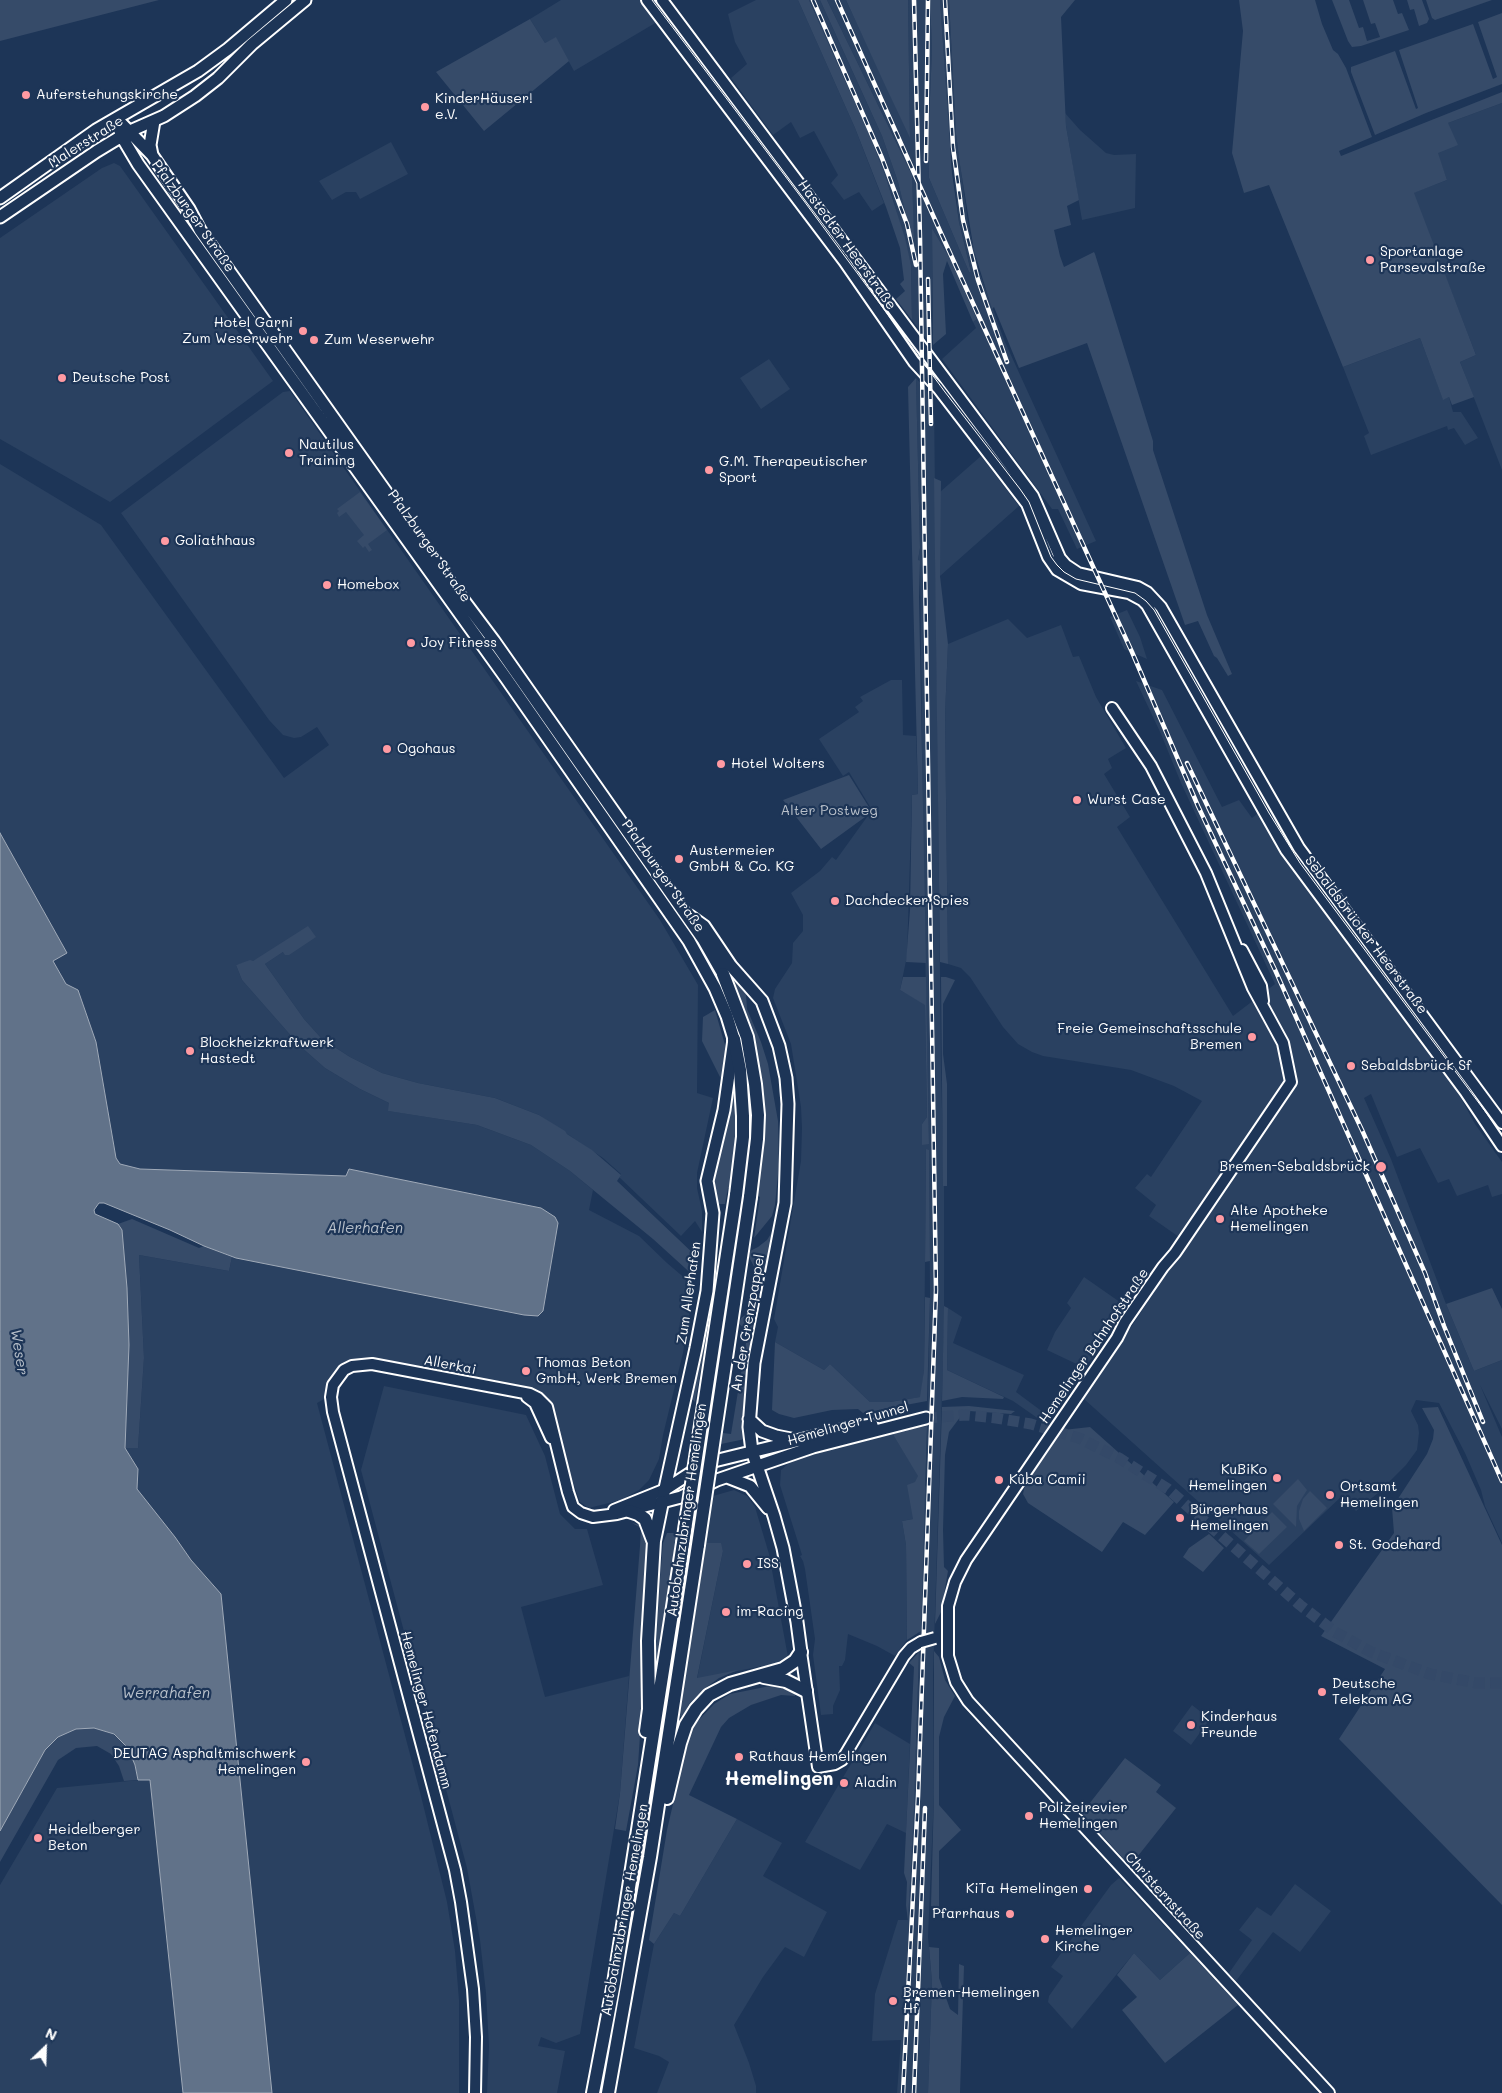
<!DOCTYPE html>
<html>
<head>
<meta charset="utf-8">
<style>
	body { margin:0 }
	#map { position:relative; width:1502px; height:2093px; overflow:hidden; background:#1d3557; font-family:Mali,sans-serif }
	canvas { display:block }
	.north { position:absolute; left:20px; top:2023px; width:50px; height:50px; -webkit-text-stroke:4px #1d3557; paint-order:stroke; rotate:24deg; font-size:14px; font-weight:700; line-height:20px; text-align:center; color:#fff }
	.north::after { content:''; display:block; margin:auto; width:18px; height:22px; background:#fff; clip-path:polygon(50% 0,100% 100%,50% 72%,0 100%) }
</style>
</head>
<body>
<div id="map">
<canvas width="1502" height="2093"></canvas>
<div class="north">N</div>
</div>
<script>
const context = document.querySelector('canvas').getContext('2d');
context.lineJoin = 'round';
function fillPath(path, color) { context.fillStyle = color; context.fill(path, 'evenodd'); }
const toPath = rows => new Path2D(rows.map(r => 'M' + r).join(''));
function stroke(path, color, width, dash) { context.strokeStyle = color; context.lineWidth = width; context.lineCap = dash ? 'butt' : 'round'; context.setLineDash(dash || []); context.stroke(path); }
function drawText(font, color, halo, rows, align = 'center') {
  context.font = font + ' Mali,sans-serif'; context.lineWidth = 4.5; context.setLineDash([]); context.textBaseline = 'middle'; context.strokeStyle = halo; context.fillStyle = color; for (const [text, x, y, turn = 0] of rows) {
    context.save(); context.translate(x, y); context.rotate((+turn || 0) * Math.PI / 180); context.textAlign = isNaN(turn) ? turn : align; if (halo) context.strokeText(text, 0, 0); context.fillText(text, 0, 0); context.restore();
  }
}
const built = toPath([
	[561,0,640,0,657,22,574,71,556,38,545,43,530,19],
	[756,0,798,0,855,128,884,203,872,211,859,192,844,200,831,183,838,175,814,131,800,138,791,122,773,135,731,78,747,64,735,42,728,14],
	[809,0,820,0,882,136,898,182,913,239,912,175,827,0,846,0,910,137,908,0,930,0,932,49,928,145,929,178,969,272,971,272,959,222,948,123,940,0,949,0,956,134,969,229,979,271,1005,342,1096,541,1077,549,1058,509,1052,509,942,359,976,328,973,322,977,319,950,259,932,228,932,346,912,320,911,265,893,199,870,136],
	[1502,103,1502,470,1460,362,1476,355,1413,193,1447,180,1437,153,1448,123],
	[1065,113,1080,130,1106,153,1114,155,1136,154,1135,208,1082,220,1066,126],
	[391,142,408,174,360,199,356,192,346,192,332,200,319,181],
	[114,163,120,166,273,381,110,502,0,439,0,238,102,168],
	[1420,338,1443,399,1449,397,1453,412,1461,412,1478,438,1465,445,1454,428,1448,430,1447,426,1371,455,1364,436,1369,433,1343,367],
	[769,359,790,389,761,409,740,378],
	[916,378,934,399,941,1070,944,1186,944,1329,933,1675,934,1795,928,1937,932,1982,928,2093,897,2093,901,2040,872,2041,875,1994,898,1920,908,1920,918,1699,920,1607,913,1519,902,1521,906,1545,907,1640,895,1656,877,1646,848,1634,845,1660,842,1666,839,1666,840,1690,833,1706,833,1714,821,1715,813,1655,815,1639,805,1569,803,1561,800,1556,802,1555,780,1485,781,1470,789,1463,848,1442,892,1433,926,1487,930,1298,929,1150,926,1150,924,1370,921,1397,890,1402,870,1402,830,1364,824,1370,775,1342,778,1327,774,1319,801,1161,802,1128,801,1107,791,1044,773,998,775,989,792,963,793,943,803,931,803,915,791,893,820,871,832,857,836,860,872,810,849,772,843,776,819,739,859,712,855,707,863,701,860,697,891,680,902,680,903,735,916,736,918,794,912,795,907,956,900,990,925,1004,927,1117,922,1124,922,1144,929,1144,923,849,920,561,918,561,920,548],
	[290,391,660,920,698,985,697,1093,713,1098,697,1173,697,1188,702,1211,702,1232,695,1221,681,1236,619,1177,621,1174,603,1158,539,1115,495,1098,418,1083,382,1073,350,1057,322,1039,304,1019,265,964,283,952,315,937,253,961,236,965,242,980,300,1046,325,1068,360,1089,389,1103,389,1111,477,1125,531,1145,570,1171,593,1190,589,1210,639,1236,667,1263,694,1286,683,1353,663,1435,659,1459,649,1480,639,1490,621,1500,589,1508,580,1502,567,1465,556,1418,548,1422,540,1400,372,1363,349,1366,328,1397,317,1403,420,1792,447,1902,455,1951,459,2000,459,2093,272,2093,221,1594,191,1560,175,1537,137,1489,138,1468,125,1448,138,1448,144,1358,139,1255,229,1271,232,1257,543,1311,558,1223,541,1208,349,1169,347,1176,140,1169,120,1164,116,1158,96,1042,78,990,66,984,53,961,67,953,0,833,0,464,101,525,284,778,329,745,317,727,301,737,294,738,283,735,269,720,121,513,283,392],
	[981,456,1019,506,940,576,940,492],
	[1127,610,1140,637,1147,659,1124,649,1110,617],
	[1008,619,1027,638,1061,625,1073,657,1079,656,1096,697,1126,748,1108,759,1112,768,1104,774,1130,817,1117,827,1233,1016,1275,984,1181,783,1161,734,1136,681,1162,690,1222,807,1239,800,1252,818,1262,810,1427,1051,1457,1091,1475,1124,1502,1162,1502,1194,1492,1197,1488,1185,1457,1196,1449,1179,1438,1183,1420,1148,1397,1157,1371,1094,1364,1098,1391,1159,1446,1304,1474,1371,1502,1360,1502,1429,1480,1385,1502,1437,1502,1543,1485,1506,1481,1490,1465,1453,1439,1403,1416,1400,1411,1411,1418,1425,1419,1433,1417,1450,1406,1465,1378,1493,1356,1511,1343,1495,1269,1565,1084,1399,1162,1280,1189,1244,1149,1216,1156,1205,1135,1188,1147,1174,1151,1177,1202,1101,1174,1086,1131,1070,1043,1056,1032,1052,1018,1044,1003,1027,970,977,961,968,948,964,945,715,948,644],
	[1084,1277,1127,1307,1085,1368,1047,1350,1055,1332,1071,1308,1067,1303],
	[948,1308,962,1317,953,1343,1024,1375,1016,1392,1051,1418,1046,1424,1013,1401,947,1370],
	[384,1386,526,1415,545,1456,560,1514,575,1529,587,1529,603,1585,521,1607,545,1697,629,1676,620,1793,580,2034,556,2043,541,2037,538,2046,565,2051,557,2093,487,2093,489,2046,486,1993,480,1940,467,1868,361,1470],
	[734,1490,747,1496,755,1507,769,1554,788,1657,773,1664,697,1679,723,1551,720,1543,706,1543,713,1496],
	[1192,1705,1210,1719,1191,1745,1173,1731],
	[875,1723,910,1744,906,1833,887,1824,860,1870,805,1842],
	[150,1779,183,2093,0,2093,0,1885,57,1788],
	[737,1819,782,1843,763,1876,827,1912,804,1957,785,1947,763,1977,734,2025,749,2063,756,2086,756,2093,657,2093,669,2062,659,2056,634,2048,654,1944,674,1913,680,1916],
	[1119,1878,1190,1953,1160,1980,1134,1953,1072,2029,1048,2002,1049,1996,1063,1976,1051,1967,1111,1885],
	[1295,1884,1331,1911,1300,1952,1273,1932,1236,1981,1229,1973,1252,1940,1239,1930,1257,1907,1271,1916]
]);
const green = toPath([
	[0,0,159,0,0,41],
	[798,0,809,0,870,136,886,178,905,238,911,265,912,320,896,299,905,291,900,284,904,280,900,248,886,207,855,128],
	[820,0,827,0,912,175,914,238,912,239,898,182,882,136],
	[846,0,908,0,910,138,884,83],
	[930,0,940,0,952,173,959,222,971,272,969,272,929,178,928,145,932,49],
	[949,0,1075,0,1061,17,1066,126,1079,200,1067,206,1071,225,1054,230,1060,256,1064,267,1094,252,1095,254,1153,441,1153,450,1207,615,1232,674,1228,676,1217,658,1214,656,1198,621,1185,625,1087,343,1019,368,994,307,992,309,974,251,960,165,956,134],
	[1239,0,1315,0,1322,24,1333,50,1338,54,1346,68,1372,137,1339,151,1341,156,1502,92,1502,103,1448,123,1458,145,1438,153,1447,180,1414,193,1476,355,1460,362,1474,397,1452,405,1449,397,1443,400,1420,338,1343,367,1269,185,1244,193,1232,153,1243,31],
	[1332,0,1349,0,1359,28,1363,27,1367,41,1380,37,1375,23,1371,24,1363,0,1393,0,1398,14,1402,13,1409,30,1361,46,1352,47,1348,41],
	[1407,0,1422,0,1429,19,1427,23,1419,26,1414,9,1410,10],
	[1426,0,1492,0,1435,20,1432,18],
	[1502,13,1502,84,1426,113,1375,135,1351,72,1351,67,1395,51,1416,109,1418,108,1399,50,1473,24,1493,79,1497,77,1478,22],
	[530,19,545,43,556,37,569,61,484,131,436,72],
	[932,228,950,259,977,319,973,322,947,261,943,274,946,334,933,345],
	[916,378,920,548,918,560,920,561,919,597,926,963,906,962,910,910,912,795,918,794,908,387],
	[934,478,941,481,940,576,948,644,945,715,948,964,940,962],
	[360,492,387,530,368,544,372,550,369,552,365,546,363,548,357,541,364,535,346,512,339,517,337,513,339,511,337,509],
	[849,775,872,812,821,849,783,800],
	[308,926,316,937,289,955,285,955,283,952,265,964,304,1019,322,1039,350,1057,382,1073,418,1083,495,1098,539,1115,565,1131,567,1134,592,1150,621,1175,617,1181,697,1257,696,1278,653,1239,570,1171,531,1145,477,1125,388,1111,389,1103,360,1089,325,1068,300,1046,242,980,236,965,250,960,253,961],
	[727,967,746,994,747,1009,761,1042,768,1064,778,1121,779,1164,775,1205,772,1216,754,1238,760,1197,756,1195,763,1138],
	[903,977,926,977,929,1144,922,1145,922,1124,927,1117,925,1005,900,990],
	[941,977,946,977,955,980,943,1004,943,1054,947,1084,947,1186,943,1186],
	[715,1010,725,1045,726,1062,723,1083,702,1041,703,1017],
	[733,1078,735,1078,738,1109,737,1136,733,1172,731,1188,728,1188,725,1204,717,1204,711,1181],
	[926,1149,929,1150,930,1261,925,1262],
	[132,1219,199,1248,204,1246,232,1257,229,1271,139,1255,144,1358,138,1448,125,1448,129,1345,127,1288,122,1231,118,1224],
	[777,1224,764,1295,759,1276,749,1257,750,1251,758,1247,767,1240],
	[719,1266,716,1274,713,1302,695,1402,691,1398,714,1274],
	[1492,1288,1502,1309,1502,1360,1474,1371,1446,1304],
	[756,1296,744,1400,745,1439,721,1444,723,1433,731,1434,743,1361,748,1331,739,1324,741,1318,753,1310],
	[925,1297,930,1298,927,1401,863,1413,858,1409,832,1410,794,1418,779,1414,772,1410,775,1342,824,1370,830,1364,870,1402,890,1402,920,1397,924,1370],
	[944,1306,948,1308,947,1370,1004,1397,1003,1399,962,1397,942,1401],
	[969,1406,1015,1411,1011,1414,969,1411,966,1419,961,1416,949,1432,945,1455,943,1530,944,1567,948,1571,941,1612,935,1624,942,1407],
	[1438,1407,1502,1545,1502,1905,1339,1739,1385,1669,1321,1636,1394,1533,1392,1508,1427,1454,1433,1439,1434,1430,1422,1408],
	[927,1426,921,1631,907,1640,906,1545,902,1521,913,1519,907,1485,915,1482,918,1476,892,1433],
	[1090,1427,1174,1502,1145,1535,1123,1522,1102,1552,1028,1503,1023,1494,1025,1485,1063,1430],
	[1298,1479,1307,1490,1297,1506,1296,1527,1273,1504],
	[1310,1491,1327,1508,1304,1531,1299,1519,1299,1511,1303,1499],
	[1272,1512,1287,1527,1259,1554,1244,1541],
	[632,1523,640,1525,644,1529,646,1540,644,1677,638,1765,626,1831,615,1829,620,1793,640,1546,641,1528],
	[667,1533,677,1533,656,1683,654,1682,660,1579,663,1543],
	[1209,1534,1224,1548,1203,1572,1183,1557,1189,1548],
	[706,1543,721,1543,723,1551,697,1678,738,1670,719,1678,704,1689,689,1704,683,1717,679,1716],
	[934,1651,939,1657,945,1680,955,1696,944,1717,939,1737,939,1805,961,1830,939,1851,939,1910,931,1906,934,1795],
	[919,1652,914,1808,908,1921,906,1905,907,1882,904,1873,914,1667,909,1663],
	[780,1684,794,1689,795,1696,781,1695,751,1705,729,1718,721,1727,689,1795,737,1819,680,1916,674,1913,654,1944,649,1940,667,1830,688,1739,696,1723,714,1704,730,1694],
	[94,1728,113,1734,128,1748,135,1765,138,1780,124,1781,119,1766,111,1754,97,1746,76,1748,58,1760,0,1862,0,1831,45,1750,58,1737,76,1729],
	[1125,1758,1161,1785,1156,1792,1176,1808,1130,1866,1082,1813],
	[929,1947,939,1948,939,1978,950,2009,958,2015,959,1964,964,1966,960,2093,928,2093,932,1982],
	[1134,1953,1160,1980,1190,1953,1238,2005,1165,2063,1122,2010,1137,1997,1117,1975]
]);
const water = toPath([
	[0,833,67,953,53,961,66,984,78,990,96,1042,116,1158,120,1164,140,1169,346,1176,349,1169,541,1208,555,1217,558,1223,543,1311,538,1316,524,1315,236,1258,204,1246,170,1230,104,1203,99,1203,94,1210,95,1214,118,1224,122,1230,127,1288,129,1345,125,1448,138,1469,137,1489,175,1537,191,1560,221,1594,272,2093,183,2093,150,1780,138,1780,135,1765,128,1748,114,1734,94,1728,76,1729,58,1737,45,1750,0,1831,0,833]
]);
const primaryTunnel = toPath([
	[926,1418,967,1415,996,1418,1031,1424,1079,1438,1119,1458,1168,1489,1300,1605,1335,1632,1371,1652,1430,1674,1476,1683,1502,1683]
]);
const secondary = toPath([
	[647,0,844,261,914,362,938,388,1027,504,1048,557,1057,570,1081,584,1129,593,1142,600,1147,605,1286,850,1465,1091,1502,1146],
	[662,0,1033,496,1060,558,1066,565,1078,573,1138,587,1147,592,1161,607,1299,848,1502,1123],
	[1112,708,1151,766,1206,873,1253,988,1283,1043,1291,1082,1175,1253,1163,1267,1125,1322,1117,1338,966,1560,955,1582,948,1606,948,1656,956,1682,968,1701,1329,2093],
	[1242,950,1261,986,1263,1001],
	[527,1397,535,1403,551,1438],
	[614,1510,666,1489],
	[801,1652,818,1767,835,1764,842,1760,904,1656,911,1648,921,1642],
	[475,2093,476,2037,473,1989,461,1902,455,1870,333,1412,331,1397,333,1385,344,1370,352,1366,372,1364,530,1394,538,1398,547,1407,568,1492,573,1507,581,1513,593,1517,617,1514,662,1502]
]);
const primary = toPath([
	[116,119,122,137,138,164,506,678,689,941,715,988,727,1016,734,1039,724,1110,707,1181,713,1213,707,1291,696,1348,662,1502],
	[118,120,152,155,189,209,200,230,452,585,494,641,703,939,723,974],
	[152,155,150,145,154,121],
	[0,198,96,130,198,71,228,49,286,0],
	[0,217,97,151,130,131,164,116,195,96,218,78,252,44,305,0],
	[690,916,704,926,731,966,762,1001,779,1046,786,1078,788,1104,785,1203,754,1363,749,1427,752,1451,774,1516,783,1548,797,1622,801,1652],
	[749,1419,762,1431,776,1436,791,1439],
	[727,1477,750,1486,768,1508],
	[666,1489,706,1463,845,1429,872,1425],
	[662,1502,681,1497,717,1480,813,1447,926,1418]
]);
const highway = toPath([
	[723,974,747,1037,755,1084,758,1115,757,1139,750,1197],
	[734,1039,740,1070,743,1116,743,1137,736,1195],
	[629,1511,638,1514,645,1519,653,1540],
	[764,1677,786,1681,806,1691],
	[646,1731,649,1709,648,1641,654,1541,662,1502],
	[667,1798,680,1743,686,1725,696,1709,709,1695,730,1684,783,1669,795,1661,801,1652],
	[593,2093,614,1983,683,1543],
	[608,2093,650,1857,698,1545]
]);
const tram = toPath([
	[652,0,804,201,945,392,1020,489,1029,502,1051,557,1057,565,1064,572,1076,579,1135,593,1146,601,1154,610,1269,813,1300,863,1502,1134]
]);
const rail = toPath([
	[813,0,882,158,907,224,916,265],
	[837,0,940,231,1132,652,1198,806,1276,972,1502,1481],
	[945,0,953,147,963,220,978,280,1007,362],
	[926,161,928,0],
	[928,279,931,424],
	[1187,763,1362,1130,1425,1273,1444,1326,1483,1422],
	[903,2093,918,1797,936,1290,920,237,914,0],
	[914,2093,925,1808]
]);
const secondaryBridge = toPath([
	[921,1642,935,1638]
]);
const highwayBridge = toPath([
	[683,1543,736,1195],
	[698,1545,750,1197]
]);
const markers = [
	[26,95,5,"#ff9aa2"],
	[425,107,5,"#ff9aa2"],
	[1370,260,5,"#ff9aa2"],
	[303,331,5,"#ff9aa2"],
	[314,340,5,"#ff9aa2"],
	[62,378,5,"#ff9aa2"],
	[289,453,5,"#ff9aa2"],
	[709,470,5,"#ff9aa2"],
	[165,541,5,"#ff9aa2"],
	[327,585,5,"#ff9aa2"],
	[411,643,5,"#ff9aa2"],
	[387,749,5,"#ff9aa2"],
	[721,764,5,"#ff9aa2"],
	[1077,800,5,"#ff9aa2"],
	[679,859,5,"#ff9aa2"],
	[835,901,5,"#ff9aa2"],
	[1252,1037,5,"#ff9aa2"],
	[190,1051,5,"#ff9aa2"],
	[1351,1066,5,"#ff9aa2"],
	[1381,1167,6,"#ff9aa2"],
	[1220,1219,5,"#ff9aa2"],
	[526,1371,5,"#ff9aa2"],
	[1277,1478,5,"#ff9aa2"],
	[999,1480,5,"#ff9aa2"],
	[1330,1495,5,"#ff9aa2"],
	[1180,1518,5,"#ff9aa2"],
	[1339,1545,5,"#ff9aa2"],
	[747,1564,5,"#ff9aa2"],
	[726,1612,5,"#ff9aa2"],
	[1322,1692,5,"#ff9aa2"],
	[1191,1725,5,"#ff9aa2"],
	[739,1757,5,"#ff9aa2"],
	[306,1762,5,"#ff9aa2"],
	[844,1783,5,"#ff9aa2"],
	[1029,1816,5,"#ff9aa2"],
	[38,1838,5,"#ff9aa2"],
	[1088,1889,5,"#ff9aa2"],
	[1010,1914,5,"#ff9aa2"],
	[1045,1939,5,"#ff9aa2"],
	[893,2001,5,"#ff9aa2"]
];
const poiNames = [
	["Auferstehungskirche",36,95],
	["KinderHäuser!",435,99],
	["e.V.",435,115],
	["Sportanlage",1380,252],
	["Parsevalstraße",1380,268],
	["Hotel Garni",293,323,"right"],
	["Zum Weserwehr",293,339,"right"],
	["Zum Weserwehr",324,340],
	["Deutsche Post",72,378],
	["Nautilus",299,445],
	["Training",299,461],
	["G.M. Therapeutischer",719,462],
	["Sport",719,478],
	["Goliathhaus",175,541],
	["Homebox",337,585],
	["Joy Fitness",421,643],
	["Ogohaus",397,749],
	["Hotel Wolters",731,764],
	["Wurst Case",1087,800],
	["Austermeier",689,851],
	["GmbH & Co. KG",689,867],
	["Dachdecker Spies",845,901],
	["Freie Gemeinschaftsschule",1242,1029,"right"],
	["Bremen",1242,1045,"right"],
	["Blockheizkraftwerk",200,1043],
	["Hastedt",200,1059],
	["Sebaldsbrück Sf",1361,1066],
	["Bremen-Sebaldsbrück",1370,1167,"right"],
	["Alte Apotheke",1230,1211],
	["Hemelingen",1230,1227],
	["Thomas Beton",536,1363],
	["GmbH, Werk Bremen",536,1379],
	["KuBiKo",1267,1470,"right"],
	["Hemelingen",1267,1486,"right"],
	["Kûba Camii",1009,1480],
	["Ortsamt",1340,1487],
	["Hemelingen",1340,1503],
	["Bürgerhaus",1190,1510],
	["Hemelingen",1190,1526],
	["St. Godehard",1349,1545],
	["ISS",757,1564],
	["im-Racing",736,1612],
	["Deutsche",1332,1684],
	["Telekom AG",1332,1700],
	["Kinderhaus",1201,1717],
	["Freunde",1201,1733],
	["DEUTAG Asphaltmischwerk",296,1754,"right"],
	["Hemelingen",296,1770,"right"],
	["Rathaus Hemelingen",749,1757],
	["Aladin",854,1783],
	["Polizeirevier",1039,1808],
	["Hemelingen",1039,1824],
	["Heidelberger",48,1830],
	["Beton",48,1846],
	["KiTa Hemelingen",1078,1889,"right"],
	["Pfarrhaus",1000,1914,"right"],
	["Hemelinger",1055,1931],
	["Kirche",1055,1947],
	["Bremen-Hemelingen",903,1993],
	["Hf",903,2009]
];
const streetNames = [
	["Malerstraße",86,142,-32],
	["Pfalzburger Straße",193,216,55],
	["Hastedter Heerstraße",847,245,54],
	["Pfalzburger Straße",429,546,55],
	["Pfalzburger Straße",663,876,55],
	["Sebaldsbrücker Heerstraße",1366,935,53],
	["Zum Allerhafen",689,1293,-82],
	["An der Grenzpappel",748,1323,-80],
	["Hemelinger Bahnhofstraße",1094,1346,-56],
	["Allerkai",450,1365,11],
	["Hemelinger Tunnel",848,1424,-16],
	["Autobahnzubringer Hemelingen",687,1510,-82],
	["Hemelinger Hafendamm",426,1710,75],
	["Christernstraße",1165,1896,48],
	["Autobahnzubringer Hemelingen",625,1910,-80]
];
const parkNames = [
	["Alter Postweg",829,811]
];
const waterNames = [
	["Allerhafen",365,1228],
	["Weser",19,1352,81],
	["Werrahafen",166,1693]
];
const districtNames = [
	["Hemelingen",779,1779]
];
fillPath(built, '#2a4161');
fillPath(green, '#364b69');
fillPath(water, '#617289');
stroke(water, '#a0aab8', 1);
stroke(primaryTunnel, '#344968', 11, [11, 5.5]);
stroke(secondary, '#fff', 14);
stroke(primary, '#fff', 15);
stroke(highway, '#fff', 16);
stroke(secondary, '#1d3557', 10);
stroke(primary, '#1d3557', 11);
stroke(highway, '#1d3557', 12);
stroke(tram, '#fff', 1);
stroke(rail, '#fff', 4.5);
stroke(rail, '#1d3557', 2.5, [8]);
stroke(secondaryBridge, '#fff', 14, []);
stroke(highwayBridge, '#fff', 16, []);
stroke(secondaryBridge, '#1d3557', 10);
stroke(highwayBridge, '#1d3557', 12);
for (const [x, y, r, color] of markers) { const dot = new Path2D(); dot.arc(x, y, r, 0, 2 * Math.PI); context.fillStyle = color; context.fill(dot); stroke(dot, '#1d3557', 2); }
drawText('14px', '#fff', '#1d3557', poiNames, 'left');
drawText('14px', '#fff', '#1d3557', streetNames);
drawText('14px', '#b9c0ca', '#1d3557', parkNames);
drawText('italic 15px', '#b8c0ca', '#1d3557', waterNames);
drawText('bold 19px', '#fff', '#1d3557', districtNames);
</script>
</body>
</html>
